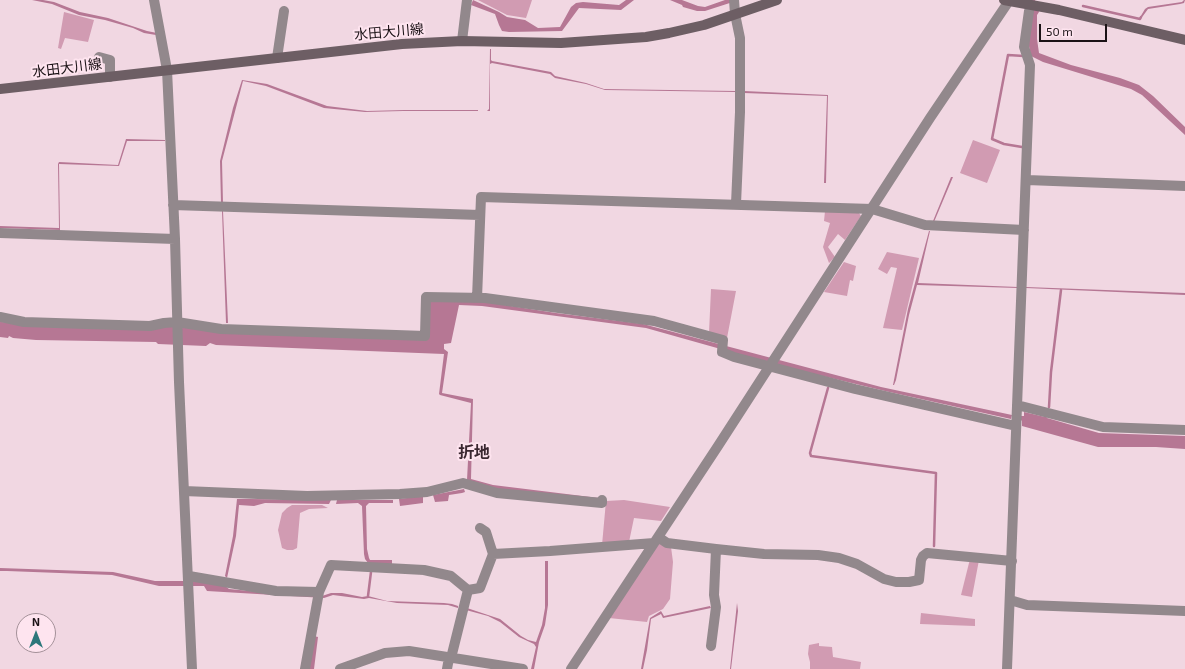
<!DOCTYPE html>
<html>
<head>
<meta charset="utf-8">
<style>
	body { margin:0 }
	#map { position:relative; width:1185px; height:669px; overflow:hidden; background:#f1d7e2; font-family:"Exo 2",sans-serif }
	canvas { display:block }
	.north { position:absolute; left:16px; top:613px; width:40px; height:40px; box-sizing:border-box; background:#fee4ef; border:1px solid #a39098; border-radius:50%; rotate:0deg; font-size:11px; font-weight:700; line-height:16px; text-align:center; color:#1b1216 }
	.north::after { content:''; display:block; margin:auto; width:14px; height:18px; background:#2d777b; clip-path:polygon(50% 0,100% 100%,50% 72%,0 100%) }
	.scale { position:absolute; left:1039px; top:24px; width:68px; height:18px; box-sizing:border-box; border:2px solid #1b1216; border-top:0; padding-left:5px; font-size:12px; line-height:14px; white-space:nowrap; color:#1b1216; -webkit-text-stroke:3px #fee4ef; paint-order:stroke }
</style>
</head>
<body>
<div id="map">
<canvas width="1185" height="669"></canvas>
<div class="north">N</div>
<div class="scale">50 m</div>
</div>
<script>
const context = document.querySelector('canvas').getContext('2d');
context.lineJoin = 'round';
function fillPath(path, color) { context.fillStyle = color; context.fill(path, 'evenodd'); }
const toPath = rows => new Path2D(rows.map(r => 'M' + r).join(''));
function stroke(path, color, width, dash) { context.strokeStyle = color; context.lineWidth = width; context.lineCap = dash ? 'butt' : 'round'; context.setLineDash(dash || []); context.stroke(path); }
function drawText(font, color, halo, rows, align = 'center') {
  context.font = font + ' "Exo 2","Noto Sans JP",sans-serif'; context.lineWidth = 4; context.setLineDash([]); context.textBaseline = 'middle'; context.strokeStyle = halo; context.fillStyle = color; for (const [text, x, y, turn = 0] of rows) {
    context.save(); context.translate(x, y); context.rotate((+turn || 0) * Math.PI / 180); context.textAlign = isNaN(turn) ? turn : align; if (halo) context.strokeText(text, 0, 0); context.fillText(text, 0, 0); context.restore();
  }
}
const green = toPath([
	[478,0,532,0,526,18,507,15],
	[64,12,94,20,88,42,65,38,61,49,58,48],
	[973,140,1000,150,987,183,960,173],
	[825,211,859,213,861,216,845,240,838,234,828,247,835,257,829,263,823,247,830,223,824,221],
	[887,252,919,258,902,330,883,328,897,268,891,267,887,274,878,269],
	[844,262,856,266,853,281,850,280,847,296,824,292],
	[711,289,736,291,727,338,709,333],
	[624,500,670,507,661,521,634,518,629,542,602,545,606,501],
	[292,505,322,505,328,508,309,509,300,513,297,548,293,550,287,550,282,548,278,530,282,513,287,508],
	[659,543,671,547,673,562,670,599,663,609,649,616,647,622,609,618],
	[970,559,979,560,972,597,961,595],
	[921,613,975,619,975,626,920,624],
	[819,643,819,646,832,647,833,657,861,662,860,669,810,669,810,662,808,654,809,645]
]);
const water = toPath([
	[32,0,43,0,54,2,80,12,108,18,147,31,157,33,156,35,144,33,133,28,105,20,79,15,52,4],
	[473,0,499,12,507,17,525,20,538,28,560,27,571,7,576,3,583,2,619,5,626,0,634,0,621,10,579,8,562,31,509,32,502,31,499,25,495,14,471,5],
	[670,0,682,0,698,6,705,7,725,0,739,0,705,11,697,11,683,7,682,5],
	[1027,0,1035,0,1039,12,1037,15,1037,39,1039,53,1071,65,1120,78,1139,85,1153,96,1185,127,1185,135,1142,95,1131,89,1043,62,1031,56,1027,37],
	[1184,0,1185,0,1184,3,1180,4,1148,9,1140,20,1139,19,1145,9,1148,7,1182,2],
	[490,49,491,49,491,60,492,61,551,72,555,76,586,83,604,89,735,91,735,92,605,90,586,84,555,78,550,74,492,63,490,64,490,111,487,111,489,109],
	[242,80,267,84,327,106,367,111,404,110,478,110,478,111,403,111,365,112,324,108,266,86,243,81,222,161,223,203,221,203,220,161,233,108],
	[744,91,828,95,826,183,824,183,827,96,744,93],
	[126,139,165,140,165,141,127,141,119,166,59,164,60,230,0,228,0,226,59,228,58,164,59,162,118,165],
	[951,177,953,177,934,222,933,221],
	[222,211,223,211,228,323,226,323],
	[929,231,930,231,918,283,1018,287,1018,288,917,285,909,315,896,380,894,385,893,385,908,309],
	[1026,287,1185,293,1185,295,1026,288],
	[433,299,485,302,556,313,643,324,881,387,1012,415,1011,419,885,391,781,366,646,328,482,306,459,305,451,343,444,344,444,349,448,352,442,393,473,399,471,479,493,485,599,498,598,501,496,489,467,480,471,403,440,395,439,394,444,354,216,345,210,343,206,346,158,344,156,342,36,340,13,338,9,336,8,338,0,337,0,322,165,326,428,339,429,302],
	[1024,412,1045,417,1046,416,1047,418,1099,433,1185,436,1185,449,1156,447,1098,447,1022,426,1022,421,1021,420,1021,416,1024,416],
	[464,489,465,492,462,493,449,495,448,501,435,502,433,495],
	[423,496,423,503,400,506,399,499],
	[237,499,250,499,331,500,329,504,265,503,254,506,239,505,236,536,227,578,225,576,233,536],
	[337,500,393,500,393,503,369,503,366,506,367,549,369,558,370,560,392,560,392,564,368,563,365,559,364,554,362,506,358,503,336,504],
	[545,561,548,561,548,605,545,625,539,642,534,669,531,669,536,647,534,644,519,637,500,622,488,616,466,610,467,608,500,619,521,636,528,640,536,642,542,625,545,608],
	[0,568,113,572,155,581,190,581,224,585,229,589,270,593,322,596,331,593,342,593,362,597,368,596,387,601,444,603,452,604,458,606,458,608,448,605,397,603,369,598,364,599,333,595,324,598,207,591,204,586,159,586,112,575,7,571,0,571],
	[737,603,738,611,731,669,730,669],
	[710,606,711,608,663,618,661,614,651,619,647,650,643,669,641,669,650,618,661,611,664,616],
	[314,636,318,637,314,669,309,669]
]);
const stream = toPath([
	[1083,6,1140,19,1141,17],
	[1022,147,1004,144,992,139,1008,55,1024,56],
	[828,388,810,453,811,456,936,473,934,546],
	[1049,407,1051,372,1061,290],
	[368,596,371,572]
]);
const street = toPath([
	[154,0,167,70,175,239,179,382,192,669],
	[734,0,735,14,740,38,740,112,736,204],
	[462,41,467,0],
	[99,57,110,60,110,77],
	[277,58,284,11],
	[1027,180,1185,186],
	[173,205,480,215],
	[0,233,175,239],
	[477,298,481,197,872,209,925,225,1024,230],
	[0,317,24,322,150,326,164,323,177,322,221,329,425,336,426,297,485,298,654,321,723,340,722,352,734,357,855,389,1016,426],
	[1017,405,1103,427,1185,430],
	[184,491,307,496,400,494,427,492,463,483,497,493,602,503,602,500],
	[480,528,486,532,493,554],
	[658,537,667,543,716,549,764,554,818,555,839,558,857,564,884,579,896,582,909,582,919,580,921,560,923,556,927,553,1012,561],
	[189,576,276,591,319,592],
	[468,590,480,588,493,554,550,551,654,543],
	[1010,600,1027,605,1185,611],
	[711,646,716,607,714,595,716,549],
	[305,669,319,592,331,565,424,570,451,576,468,590],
	[340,669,385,653,409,651,523,669],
	[447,669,449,658,452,654,468,590],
	[571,669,718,446,930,118,1009,1],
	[1007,669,1030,65,1024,47,1029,11]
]);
const secondary = toPath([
	[1004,0,1059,10,1185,40],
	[0,89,402,44,462,41,561,43,646,37,669,33,704,25,777,0]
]);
const streetNames = [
	["水田大川線",389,32,-5],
	["水田大川線",67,68,-7]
];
const quarterNames = [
	["折地",474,453]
];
fillPath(green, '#d19bb2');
fillPath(water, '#b67794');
stroke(stream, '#b67794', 2.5);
stroke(street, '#92888c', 10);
stroke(secondary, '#6d5e64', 10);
drawText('14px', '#1b1216', '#fee4ef', streetNames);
drawText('bold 16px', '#3a2730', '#fee4ef', quarterNames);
</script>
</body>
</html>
